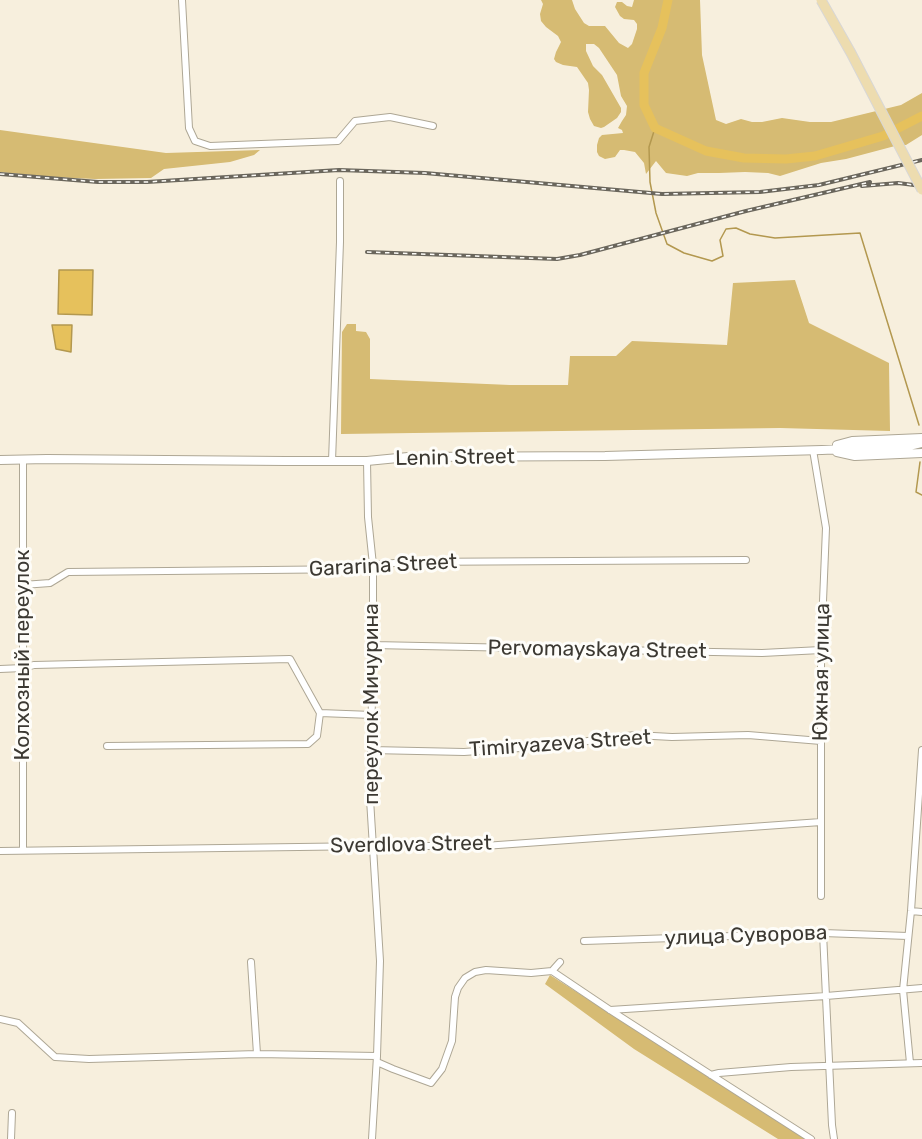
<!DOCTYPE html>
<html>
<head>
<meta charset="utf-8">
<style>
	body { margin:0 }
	canvas { display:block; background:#f7efdd }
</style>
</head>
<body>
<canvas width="922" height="1139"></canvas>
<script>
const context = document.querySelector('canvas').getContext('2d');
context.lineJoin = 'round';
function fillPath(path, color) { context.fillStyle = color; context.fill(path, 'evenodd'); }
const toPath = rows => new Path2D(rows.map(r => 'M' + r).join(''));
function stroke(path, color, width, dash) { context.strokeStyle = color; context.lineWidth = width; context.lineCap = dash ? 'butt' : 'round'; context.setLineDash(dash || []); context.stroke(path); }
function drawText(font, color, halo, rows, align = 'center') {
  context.font = font + ' Rubik,sans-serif'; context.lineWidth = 6; context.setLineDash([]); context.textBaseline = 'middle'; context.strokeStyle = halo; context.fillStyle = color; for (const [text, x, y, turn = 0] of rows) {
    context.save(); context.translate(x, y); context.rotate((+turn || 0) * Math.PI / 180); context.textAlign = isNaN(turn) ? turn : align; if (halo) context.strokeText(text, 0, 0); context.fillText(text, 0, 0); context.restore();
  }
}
const green = toPath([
	[541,0,572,0,575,9,584,23,589,26,605,26,619,43,628,48,632,44,637,29,637,24,634,20,624,19,620,16,615,7,617,2,622,2,627,6,632,7,634,0,700,0,702,55,716,120,726,124,741,119,752,122,762,122,782,118,810,122,831,122,901,105,922,93,922,135,906,145,895,146,846,159,821,163,780,176,768,173,745,172,719,173,698,173,687,176,666,173,656,161,646,174,644,163,635,152,624,150,620,150,615,157,605,159,599,156,597,152,597,145,599,138,602,135,623,133,622,130,618,128,622,121,626,115,627,106,621,96,617,75,599,48,594,44,586,44,586,51,593,66,602,75,621,108,621,112,617,118,604,127,601,128,594,126,590,119,588,112,589,90,588,83,577,67,563,65,556,62,554,59,556,52,561,42,558,36,546,27,541,21,540,14,543,4],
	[0,130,166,153,260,150,254,155,230,162,164,169,151,178,95,179,52,177,0,172],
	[795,280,809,323,889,363,890,431,780,428,341,434,342,332,347,324,356,324,356,331,366,332,370,339,370,379,510,385,568,385,570,356,616,356,632,341,727,345,733,283],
	[550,975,807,1139,778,1139,634,1049,545,984]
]);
const water = toPath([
	[59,270,93,270,92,315,58,314,59,270],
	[52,325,72,325,71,352,56,349,52,325]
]);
const stream = toPath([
	[655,128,649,147,650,182,656,213,667,244,684,253,712,261,723,256,720,240,726,229,736,228,750,234,775,238,860,233,919,425],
	[920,462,916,492,922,495]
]);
const river = toPath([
	[668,0,662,28,644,73,644,105,655,128,706,151,744,158,786,159,815,156,883,136,922,116]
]);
const minor = toPath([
	[182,0,189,128,195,141,210,146,338,141,355,121,390,117,433,126],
	[813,450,826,528,821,650,821,896],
	[23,459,23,850],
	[332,461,340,242,340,181],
	[367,461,368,517,373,565,373,645,370,799,380,961,377,1056,372,1139],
	[23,585,50,583,68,572,365,569,373,565,405,562,746,560],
	[373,645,762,653,821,650],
	[0,669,23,668,34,665,290,659,320,713],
	[320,713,372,715],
	[107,746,308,744,317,736,320,713],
	[371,750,464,752,549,746,635,735,672,737,748,735,821,741],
	[0,851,373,846,484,846,821,822],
	[911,911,922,912],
	[823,933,832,1125,834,1139],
	[584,941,823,933,908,936],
	[251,962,257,1054],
	[552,971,560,962],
	[610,1010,826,996,922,988],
	[0,1019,18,1023,55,1057,89,1059,257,1054,377,1056],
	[377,1062,393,1069,431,1083,442,1069,452,1041,455,997,458,988,465,978,475,972,486,970,531,973,552,971,610,1010,811,1139],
	[910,1063,903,990,911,911,922,750],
	[711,1075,719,1073,791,1067,922,1063],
	[11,1139,12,1113]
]);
const secondary = toPath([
	[837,445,852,441,922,438],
	[837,452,855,456,922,453],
	[0,460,47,459,285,461,367,461,408,457,605,456,822,450,909,446,922,443]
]);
const rail = toPath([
	[0,174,98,182,147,182,339,170,425,173,662,194,760,192,819,185,922,160],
	[862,186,898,183,922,186],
	[367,252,557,259,580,255,746,211,870,182]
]);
const primaryBridge = toPath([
	[821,0,851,53,922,190]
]);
const streetNames = [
	["Lenin Street",455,458,-1],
	["Gararina Street",383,566,-3],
	["Pervomayskaya Street",597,650,1],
	["Колхозный переулок",23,655,-90],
	["Южная улица",822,672,-89],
	["переулок Мичурина",372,704,-90],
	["Timiryazeva Street",560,744,-4],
	["Sverdlova Street",411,845,-1],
	["улица Суворова",746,936,-2]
];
fillPath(green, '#d6bb73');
fillPath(water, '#e6c15c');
stroke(water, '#b3984f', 1.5);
stroke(stream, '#b3984f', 1.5);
stroke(river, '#e6c15c', 9);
stroke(minor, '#aea795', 8);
stroke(secondary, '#aea795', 10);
stroke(minor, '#fff', 6);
stroke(secondary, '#fff', 8);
stroke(rail, '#6a665c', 4);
stroke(rail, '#fefdf9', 1.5, [4.5]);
stroke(primaryBridge, '#d8d7d6', 11, []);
stroke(primaryBridge, '#eddcaf', 9);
drawText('21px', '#3c3932', '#fefdf9', streetNames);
</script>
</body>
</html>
